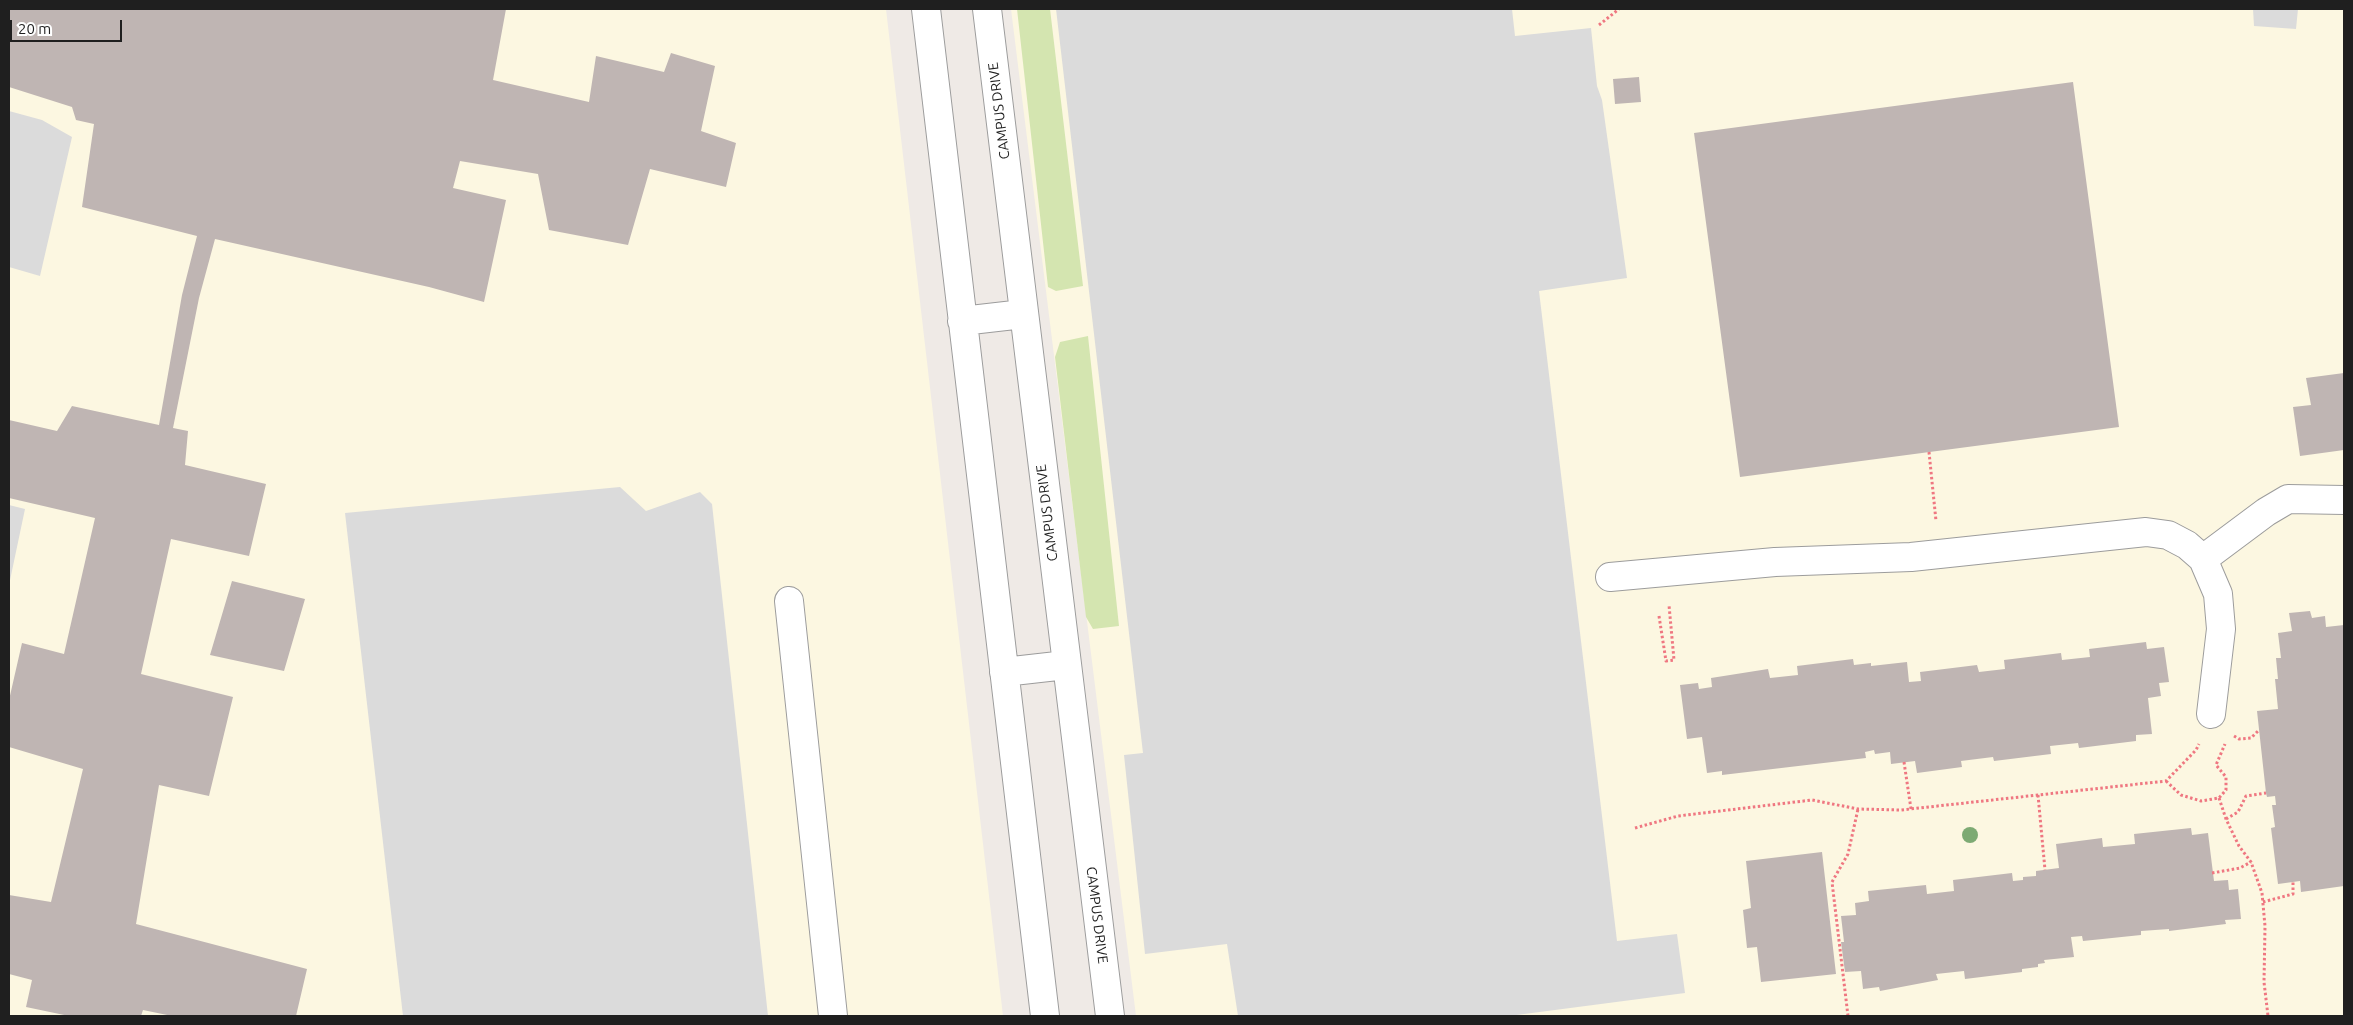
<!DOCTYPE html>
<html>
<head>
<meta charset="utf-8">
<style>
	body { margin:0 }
	#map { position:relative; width:2353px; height:1025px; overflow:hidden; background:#efeae6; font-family:Ubuntu,sans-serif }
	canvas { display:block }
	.frame { position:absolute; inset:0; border:10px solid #1f1f1f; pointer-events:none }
	.scale { position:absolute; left:10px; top:20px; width:112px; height:22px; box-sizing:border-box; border:2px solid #1f1f1f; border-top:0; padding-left:6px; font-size:15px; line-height:18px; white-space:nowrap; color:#1f1f1f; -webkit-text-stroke:4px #fff; paint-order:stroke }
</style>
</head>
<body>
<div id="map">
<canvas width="2353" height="1025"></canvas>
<div class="frame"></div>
<div class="scale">20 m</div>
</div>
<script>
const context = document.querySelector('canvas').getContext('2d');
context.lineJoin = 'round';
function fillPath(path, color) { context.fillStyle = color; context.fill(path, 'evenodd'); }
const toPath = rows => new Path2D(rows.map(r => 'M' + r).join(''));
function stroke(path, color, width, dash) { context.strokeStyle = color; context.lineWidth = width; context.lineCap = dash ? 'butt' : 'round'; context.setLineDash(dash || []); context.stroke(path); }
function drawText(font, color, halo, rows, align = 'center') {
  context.font = font + ' Ubuntu,sans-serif'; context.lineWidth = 4.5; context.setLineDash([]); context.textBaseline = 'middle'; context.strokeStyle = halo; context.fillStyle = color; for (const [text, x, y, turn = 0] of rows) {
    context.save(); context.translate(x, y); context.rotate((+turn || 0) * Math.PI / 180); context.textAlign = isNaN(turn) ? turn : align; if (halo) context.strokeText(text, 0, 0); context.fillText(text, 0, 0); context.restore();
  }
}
const education = toPath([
	[9,9,886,9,1003,1016,9,1016],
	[1011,9,2344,9,2344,1016,1136,1016]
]);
const grass = toPath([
	[1017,9,1050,9,1083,286,1056,291,1048,287],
	[1088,336,1119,626,1093,629,1086,617,1055,357,1060,342]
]);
const parking = toPath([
	[1056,9,1512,9,1515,36,1591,28,1597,86,1602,100,1627,278,1539,291,1617,941,1677,934,1685,993,1509,1016,1238,1016,1227,944,1145,954,1124,755,1143,753],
	[2253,9,2298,9,2296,29,2254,26],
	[9,111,42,120,72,137,40,276,9,267],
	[620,487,646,511,700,492,712,504,768,1016,403,1016,345,513],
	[9,505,25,509,9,585]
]);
const building = toPath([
	[9,9,506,9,493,80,589,102,596,56,664,72,671,53,715,66,701,131,736,143,726,187,650,169,628,245,549,230,538,174,460,161,453,188,506,200,484,302,429,287,215,239,199,298,173,428,188,431,185,465,266,484,249,556,171,539,141,674,233,697,209,796,159,785,136,924,307,969,296,1016,172,1016,143,1010,141,1016,69,1016,26,1007,32,980,9,974,9,895,51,902,83,769,9,747,9,700,22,643,64,654,95,518,9,498,9,420,57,431,72,406,159,425,182,295,197,236,82,207,94,124,76,120,72,107,9,87],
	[1639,77,1641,102,1615,104,1613,79],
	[2073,82,2119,427,1740,477,1694,133],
	[2344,373,2344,450,2300,456,2293,407,2311,405,2306,378],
	[232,581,305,599,284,671,210,655],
	[2310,611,2312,618,2325,616,2326,627,2344,625,2344,886,2301,892,2300,881,2278,884,2271,828,2275,827,2272,805,2276,805,2275,796,2267,797,2266,793,2257,711,2278,709,2275,679,2278,679,2276,658,2281,658,2278,633,2292,631,2289,613],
	[2146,642,2147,649,2164,647,2169,682,2159,683,2161,696,2148,698,2152,734,2136,735,2136,741,2079,748,2078,743,2050,746,2051,754,1994,761,1993,757,1961,761,1962,767,1917,773,1915,761,1891,764,1890,752,1875,754,1874,750,1865,752,1866,758,1722,775,1722,771,1707,773,1702,737,1687,739,1680,685,1698,683,1699,689,1712,687,1711,678,1768,669,1770,678,1798,675,1797,666,1853,659,1854,665,1871,663,1871,666,1907,662,1909,682,1921,681,1920,672,1977,665,1979,672,2005,669,2004,660,2061,653,2062,660,2090,657,2089,649],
	[2191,828,2192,835,2208,833,2214,881,2228,880,2229,890,2238,889,2241,919,2225,920,2226,924,2169,931,2169,929,2141,931,2141,935,2083,941,2082,936,2071,937,2074,957,2044,960,2045,963,2038,964,2038,967,2022,969,2022,972,1965,979,1964,971,1936,974,1938,980,1880,991,1879,987,1863,989,1861,971,1845,972,1841,942,1844,942,1841,916,1856,915,1855,903,1869,901,1868,891,1926,885,1927,894,1954,891,1953,880,2012,873,2013,881,2023,880,2023,877,2036,876,2036,871,2059,868,2056,844,2102,838,2103,847,2135,844,2134,834],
	[1822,852,1836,974,1761,982,1757,947,1747,948,1743,910,1751,908,1746,861]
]);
const path = toPath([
	[1599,25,1619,9],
	[1929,452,1936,521],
	[1659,616,1666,661,1674,660,1669,605],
	[2234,736,2239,739,2251,738,2259,730],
	[1904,762,1911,809],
	[2166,781,2181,795,2201,801,2219,798,2226,790,2226,777,2216,765,2225,744],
	[2038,795,2045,870],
	[2219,798,2226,819,2239,846,2251,862,2262,893,2265,926,2264,982,2268,1016],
	[2226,819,2238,812,2246,796,2266,793],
	[1635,828,1678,816,1812,800,1858,809,1901,810,2166,781,2196,750,2199,744],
	[2212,873,2240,868,2251,862],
	[2263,902,2293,894,2293,882],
	[1848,1016,1832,882,1848,854,1858,809]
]);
const minor = toPath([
	[926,9,1045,1016],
	[987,9,1110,1016],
	[962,321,1023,314],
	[2203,559,2266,512,2288,499,2344,500],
	[1610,577,1775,562,1911,557,2146,532,2168,535,2187,545,2203,559,2218,594,2221,629,2211,714],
	[789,601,833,1016],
	[1004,672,1066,665]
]);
const trees = [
	[1970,835]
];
const streetNames = [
	["CAMPUS DRIVE",999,111,-97],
	["CAMPUS DRIVE",1047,513,-97],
	["CAMPUS DRIVE",1097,915,83]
];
fillPath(education, '#fcf7e1');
fillPath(grass, '#d4e5b0');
fillPath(parking, '#dbdbdb');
fillPath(building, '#bfb5b3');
stroke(minor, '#9c9c9c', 30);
stroke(path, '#ef7781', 3, [2.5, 2.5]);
stroke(minor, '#fff', 28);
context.fillStyle = '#7daa73';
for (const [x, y] of trees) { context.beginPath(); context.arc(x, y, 8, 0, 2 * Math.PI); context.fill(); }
drawText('14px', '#1f1f1f', '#fff', streetNames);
</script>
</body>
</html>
